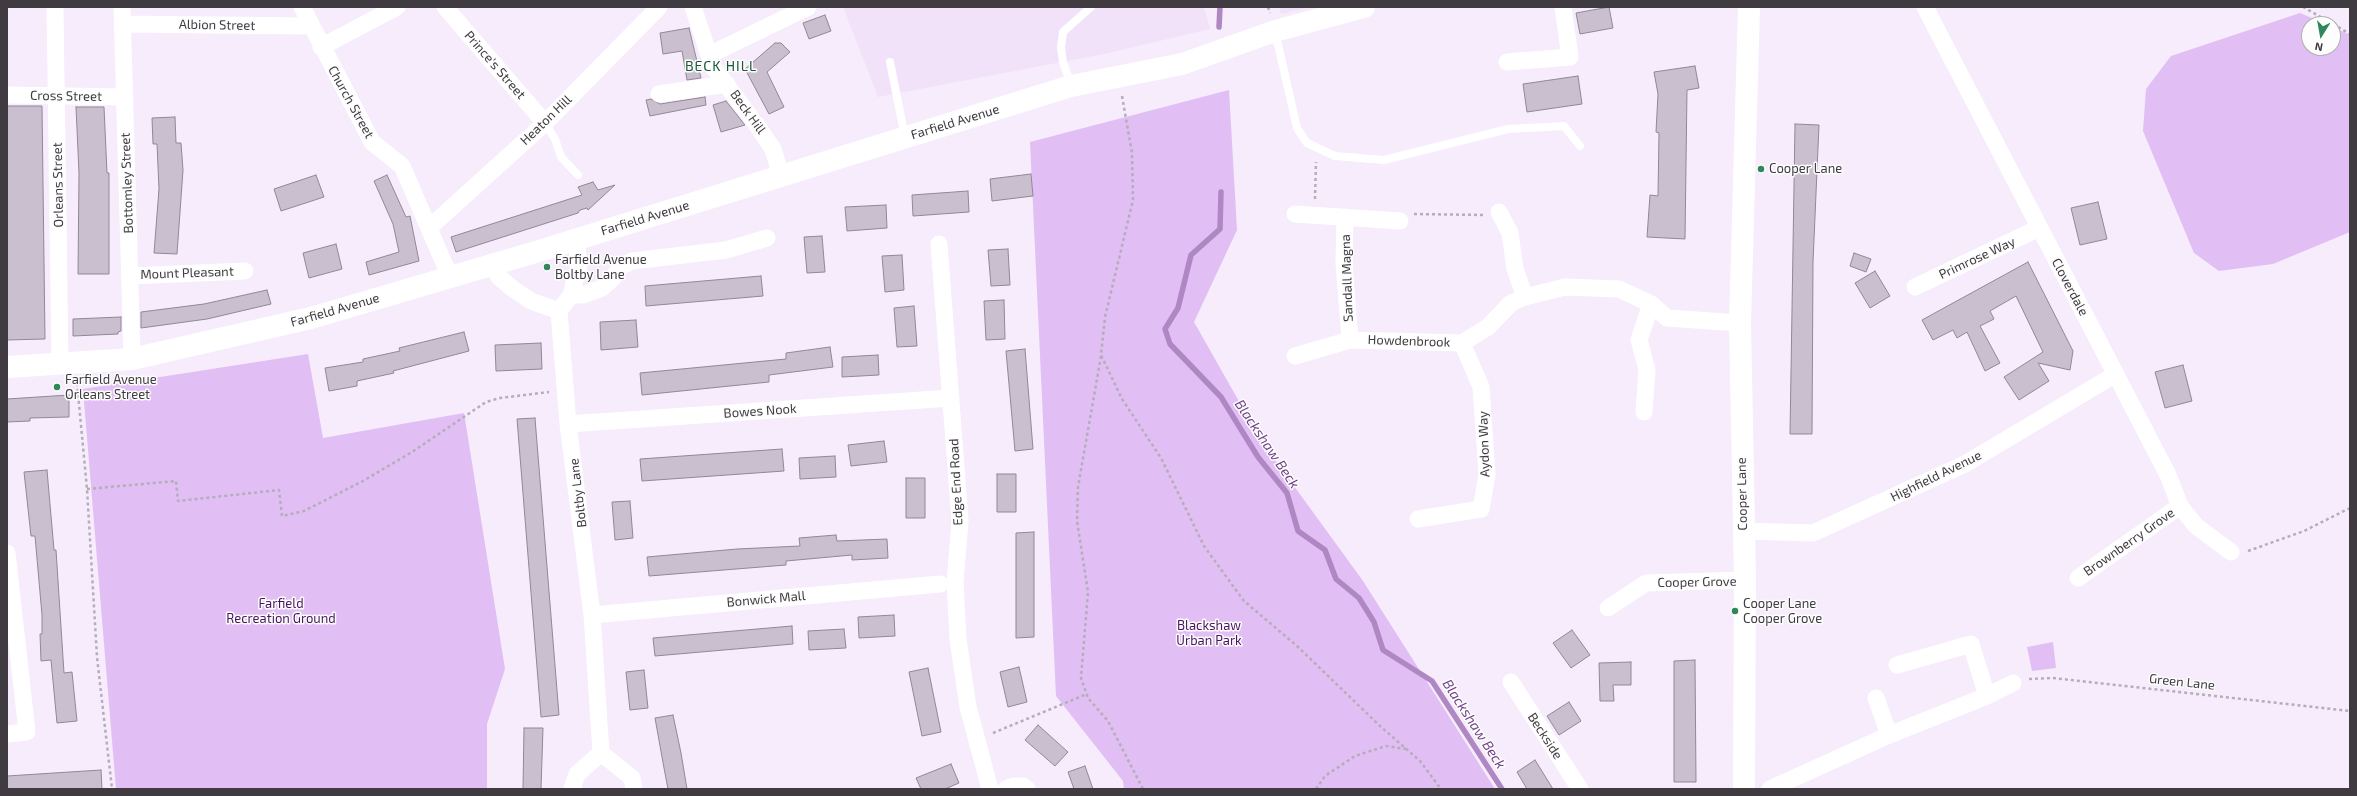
<!DOCTYPE html>
<html>
<head>
<meta charset="utf-8">
<style>
	body { margin:0 }
	#map { position:relative; width:2357px; height:796px; overflow:hidden; background:#f6ecfc; font-family:"Exo 2",sans-serif }
	canvas { display:block }
	.frame { position:absolute; inset:0; border:8px solid #3f3b41; pointer-events:none }
	.north { position:absolute; left:2301px; top:16px; width:40px; height:40px; box-sizing:border-box; background:#fdfdfd; border:1px solid #b1afb2; border-radius:50%; rotate:191deg; font-size:11px; font-weight:700; line-height:16px; text-align:center; color:#3f3b41 }
	.north::after { content:''; display:block; margin:auto; width:14px; height:18px; background:#30875b; clip-path:polygon(50% 0,100% 100%,50% 72%,0 100%) }
</style>
</head>
<body>
<div id="map">
<canvas width="2357" height="796"></canvas>
<div class="frame"></div>
<div class="north">N</div>
</div>
<script>
const context = document.querySelector('canvas').getContext('2d');
context.lineJoin = 'round';
function fillPath(path, color) { context.fillStyle = color; context.fill(path, 'evenodd'); }
const toPath = rows => new Path2D(rows.map(r => 'M' + r).join(''));
function stroke(path, color, width, dash) { context.strokeStyle = color; context.lineWidth = width; context.lineCap = dash ? 'butt' : 'round'; context.setLineDash(dash || []); context.stroke(path); }
function drawText(font, color, halo, rows, align = 'center') {
  context.font = font + ' "Exo 2",sans-serif'; context.lineWidth = 3; context.setLineDash([]); context.textBaseline = 'middle'; context.strokeStyle = halo; context.fillStyle = color; for (const [text, x, y, turn = 0] of rows) {
    context.save(); context.translate(x, y); context.rotate((+turn || 0) * Math.PI / 180); context.textAlign = isNaN(turn) ? turn : align; if (halo) context.strokeText(text, 0, 0); context.fillText(text, 0, 0); context.restore();
  }
}
const built = toPath([
	[843,7,1204,7,1210,29,1104,54,878,97],
	[1279,7,1311,7,1281,14]
]);
const green = toPath([
	[2300,13,2326,24,2309,24,2309,48,2333,48,2333,27,2350,35,2350,232,2273,264,2219,271,2194,253,2143,131,2146,89,2171,56],
	[1229,90,1237,230,1194,322,1262,442,1363,581,1495,789,1124,789,1123,781,1056,696,1030,142],
	[308,354,323,438,464,413,505,669,487,724,487,788,116,789,83,389],
	[2053,642,2056,668,2032,671,2027,647]
]);
const stream = toPath([
	[1219,27,1220,7],
	[1221,192,1220,229,1191,255,1178,308,1165,329,1170,344,1221,397,1258,457,1287,493,1298,531,1325,550,1336,579,1359,598,1374,622,1383,650,1432,681,1502,789]
]);
const building = toPath([
	[1609,7,1613,28,1580,34,1576,13,1609,7],
	[825,15,831,31,809,39,803,23,825,15],
	[689,28,701,78,687,80,682,51,663,54,660,33,689,28],
	[775,43,781,43,790,52,767,72,784,107,769,114,745,69,775,43],
	[1695,66,1699,88,1687,90,1685,239,1647,237,1650,195,1658,196,1659,133,1656,132,1658,94,1654,72,1695,66],
	[1578,76,1582,104,1527,112,1523,84,1578,76],
	[705,97,706,105,650,116,646,100,651,99,660,104,705,97],
	[726,101,745,125,721,132,713,105,726,101],
	[7,106,42,106,45,339,7,340,7,106],
	[76,107,104,107,107,173,109,173,109,274,78,274,79,173,76,107],
	[175,117,176,143,181,143,183,170,177,254,154,253,159,189,157,144,153,144,152,118,175,117],
	[1795,124,1819,125,1813,262,1812,434,1790,434,1795,124],
	[1031,174,1033,196,992,201,990,179,1031,174],
	[316,175,324,197,281,211,274,189,316,175],
	[387,175,406,217,410,216,419,261,369,275,366,262,399,252,393,224,374,181,387,175],
	[593,182,598,190,615,185,588,210,587,208,580,210,578,213,456,252,451,237,582,195,578,187,593,182],
	[968,191,969,212,913,216,912,195,968,191],
	[2098,202,2107,239,2080,245,2071,208,2098,202],
	[886,205,887,228,847,231,845,207,886,205],
	[822,236,825,272,807,273,804,237,822,236],
	[336,244,342,269,309,278,303,253,336,244],
	[1008,249,1010,285,991,286,988,250,1008,249],
	[1854,253,1871,259,1866,272,1850,266,1854,253],
	[902,255,904,290,885,292,882,256,902,255],
	[2028,262,2073,351,2070,370,2038,363,2049,381,2019,400,2004,377,2043,352,2016,296,1990,311,1994,319,1980,326,2000,363,1985,371,1967,332,1957,338,1953,330,1933,340,1922,320,2028,262],
	[1875,271,1890,296,1870,308,1855,283,1875,271],
	[761,276,763,296,646,306,645,286,761,276],
	[267,290,271,304,207,319,141,328,141,312,204,304,267,290],
	[1004,300,1005,339,986,340,984,301,1004,300],
	[914,306,917,346,897,347,894,308,914,306],
	[121,317,121,331,118,332,118,334,73,336,73,319,121,317],
	[636,320,638,347,601,350,600,322,636,320],
	[464,332,469,351,393,371,394,373,357,381,357,386,329,391,325,368,363,362,363,359,400,351,399,348,464,332],
	[541,343,542,369,496,371,495,345,541,343],
	[830,347,833,367,769,375,769,382,642,395,640,373,786,359,786,353,830,347],
	[1025,349,1033,449,1015,451,1006,351,1025,349],
	[878,355,879,375,842,377,842,357,878,355],
	[2183,365,2192,401,2165,408,2155,372,2183,365],
	[69,395,69,417,30,418,30,421,7,422,7,399,69,395],
	[535,418,559,715,541,717,517,419,535,418],
	[884,441,887,462,851,466,848,445,884,441],
	[782,449,784,471,642,481,640,459,782,449],
	[835,456,836,477,800,479,799,458,835,456],
	[47,470,54,550,56,550,64,673,72,672,77,721,57,723,51,660,41,661,40,634,42,634,42,615,35,536,31,536,24,472,47,470],
	[997,474,1016,474,1016,512,997,512,997,474],
	[906,478,925,478,925,518,906,518,906,478],
	[630,501,633,538,615,540,612,502,630,501],
	[1034,532,1034,637,1016,638,1016,533,1034,532],
	[836,535,837,541,887,539,888,558,852,560,852,555,786,561,786,565,649,576,647,557,737,549,800,546,799,538,836,535],
	[894,615,895,636,859,638,858,617,894,615],
	[792,626,793,644,655,656,653,638,792,626],
	[844,629,846,648,809,650,808,631,844,629],
	[1572,630,1590,655,1571,668,1553,643,1572,630],
	[1695,660,1696,782,1674,782,1674,661,1695,660],
	[1631,662,1631,685,1613,685,1614,701,1600,701,1599,663,1631,662],
	[1019,667,1027,702,1008,707,1000,672,1019,667],
	[928,668,941,732,922,736,909,672,928,668],
	[644,670,648,708,630,710,626,672,644,670],
	[1569,702,1581,721,1559,735,1547,716,1569,702],
	[673,715,681,753,687,789,668,789,664,768,655,718,673,715],
	[1038,725,1068,752,1055,766,1025,740,1038,725],
	[524,728,543,728,541,789,523,789,524,728],
	[1535,760,1553,789,1527,789,1517,772,1535,760],
	[951,764,959,783,945,789,921,789,916,778,951,764],
	[1085,766,1093,789,1074,789,1068,772,1085,766],
	[101,770,102,789,7,789,7,776,101,770]
]);
const path = toPath([
	[1268,7,1270,13],
	[2303,7,2333,24],
	[2333,24,2350,34],
	[1122,96,1132,153,1133,200,1105,317,1101,355,1122,399,1161,458,1204,546,1244,601,1297,646,1380,726,1420,761,1441,789],
	[1315,199,1316,162],
	[1414,214,1483,215],
	[1101,356,1078,487,1077,521,1088,592,1081,678,1088,698,1108,721,1143,789],
	[77,383,87,489,97,657,112,789],
	[87,489,176,481,178,501,279,490,282,516,304,511,363,481,412,452,486,402,500,398,549,392],
	[2248,551,2304,531,2350,508],
	[2029,679,2053,678,2350,711],
	[993,733,1087,694],
	[1316,789,1325,776,1355,756,1386,746,1406,749]
]);
const lane = toPath([
	[1275,31,1297,128,1307,143,1335,156,1384,160,1508,129,1564,126,1580,146],
	[890,62,905,137],
	[1071,85,1063,62,1061,47,1063,32,1091,7],
	[545,123,555,139,561,157,578,175]
]);
const street = toPath([
	[55,7,60,363],
	[122,7,132,359],
	[302,7,372,142,402,166,450,277],
	[445,7,545,123],
	[693,7,713,67,752,119],
	[1925,7,2168,475,2180,506,2196,526,2231,552],
	[123,24,311,26],
	[321,47,397,7],
	[709,55,808,7],
	[1507,62,1570,57,1563,7],
	[659,94,727,84],
	[7,95,125,97],
	[756,124,773,149,781,176],
	[1499,212,1510,233,1515,269,1525,297],
	[1295,214,1400,221],
	[1345,217,1344,263,1350,340],
	[429,228,545,123,659,7],
	[576,239,579,265,571,295,559,311,568,424,592,615,601,753,632,778,634,789],
	[939,244,960,521,955,582,958,639,968,707,990,789],
	[492,264,499,277,513,289,531,301,559,311],
	[130,276,245,271],
	[1915,287,2039,228],
	[571,295,583,295,602,288,613,278,620,267,632,261,726,250,767,238],
	[1295,356,1350,340,1462,343,1488,327,1511,303,1525,297,1565,287,1619,289,1651,304,1667,318,1740,323],
	[1644,412,1647,370,1639,340,1651,304],
	[568,424,951,398],
	[1418,519,1481,509,1487,475,1481,387,1462,343],
	[1743,531,1813,533,1965,464,2116,374],
	[7,553,27,732,7,734],
	[2078,578,2180,506],
	[1608,608,1646,583,1745,580],
	[592,615,940,584],
	[1897,665,1971,644,1987,696],
	[1511,682,1580,789],
	[1876,698,1889,735],
	[572,789,577,774,601,753],
	[1006,789,1013,786,1023,786,1027,789],
	[1770,789,1889,735,1987,696,2013,683]
]);
const secondary = toPath([
	[7,367,132,359,311,318,539,251,1071,86,1182,64,1275,31,1364,7],
	[1744,789,1745,580,1740,323,1749,7]
]);
const markers = [
	[1761,169,4,"#30875b"],
	[547,267,4,"#30875b"],
	[57,387,4,"#30875b"],
	[1735,611,4,"#30875b"]
];
const streetNames = [
	["Albion Street",217,25,1],
	["Prince's Street",495,65,49],
	["Cross Street",66,96,1],
	["Church Street",351,102,61],
	["Beck Hill",748,112,54],
	["Heaton Hill",546,120,-44],
	["Farfield Avenue",955,122,-17],
	["Bottomley Street",127,183,-92],
	["Orleans Street",58,185,-91],
	["Farfield Avenue",645,218,-17],
	["Primrose Way",1977,258,-25],
	["Mount Pleasant",187,273,-2],
	["Sandall Magna",1347,278,-92],
	["Cloverdale",2070,287,62],
	["Farfield Avenue",335,310,-16],
	["Howdenbrook",1409,341,2],
	["Bowes Nook",760,411,-4],
	["Aydon Way",1484,444,-92],
	["Highfield Avenue",1936,476,-26],
	["Edge End Road",956,482,-93],
	["Boltby Lane",578,493,-97],
	["Cooper Lane",1742,494,-91],
	["Brownberry Grove",2129,542,-35],
	["Cooper Grove",1697,582,-1],
	["Bonwick Mall",766,599,-5],
	["Green Lane",2182,682,6],
	["Beckside",1545,736,57]
];
const poiNames = [
	["Cooper Lane",1769,169],
	["Farfield Avenue",555,260],
	["Boltby Lane",555,275],
	["Farfield Avenue",65,380],
	["Orleans Street",65,395],
	["Cooper Lane",1743,604],
	["Cooper Grove",1743,619]
];
const parkNames = [
	["Farfield",281,604],
	["Recreation Ground",281,619],
	["Blackshaw",1209,626],
	["Urban Park",1209,641]
];
const neighbourhoodNames = [
	["BECK HILL",721,66]
];
const waterNames = [
	["Blackshaw Beck",1267,444,56],
	["Blackshaw Beck",1474,724,57]
];
fillPath(built, '#f1e2f9');
fillPath(green, '#e1bef3');
stroke(stream, '#af88c3', 5.5);
fillPath(building, '#c9bfcf');
stroke(building, '#918796', 1);
stroke(path, '#b5adba', 2.5, [3, 3]);
stroke(lane, '#fff', 8);
stroke(street, '#fff', 17);
stroke(secondary, '#fff', 22);
for (const [x, y, r, color] of markers) { const dot = new Path2D(); dot.arc(x, y, r, 0, 2 * Math.PI); context.fillStyle = color; context.fill(dot); stroke(dot, '#fdfdfd', 1.5); }
drawText('13px', '#3f3b41', '#fdfdfd', streetNames);
drawText('13px', '#3f3b41', '#fdfdfd', poiNames, 'left');
drawText('13px', '#48155c', '#fdfdfd', parkNames);
context.letterSpacing = '1px';
drawText('14px', '#1a5638', '#fdfdfd', neighbourhoodNames);
context.letterSpacing = '0px';
drawText('italic 14px', '#703f87', '#fdfdfd', waterNames);
</script>
</body>
</html>
